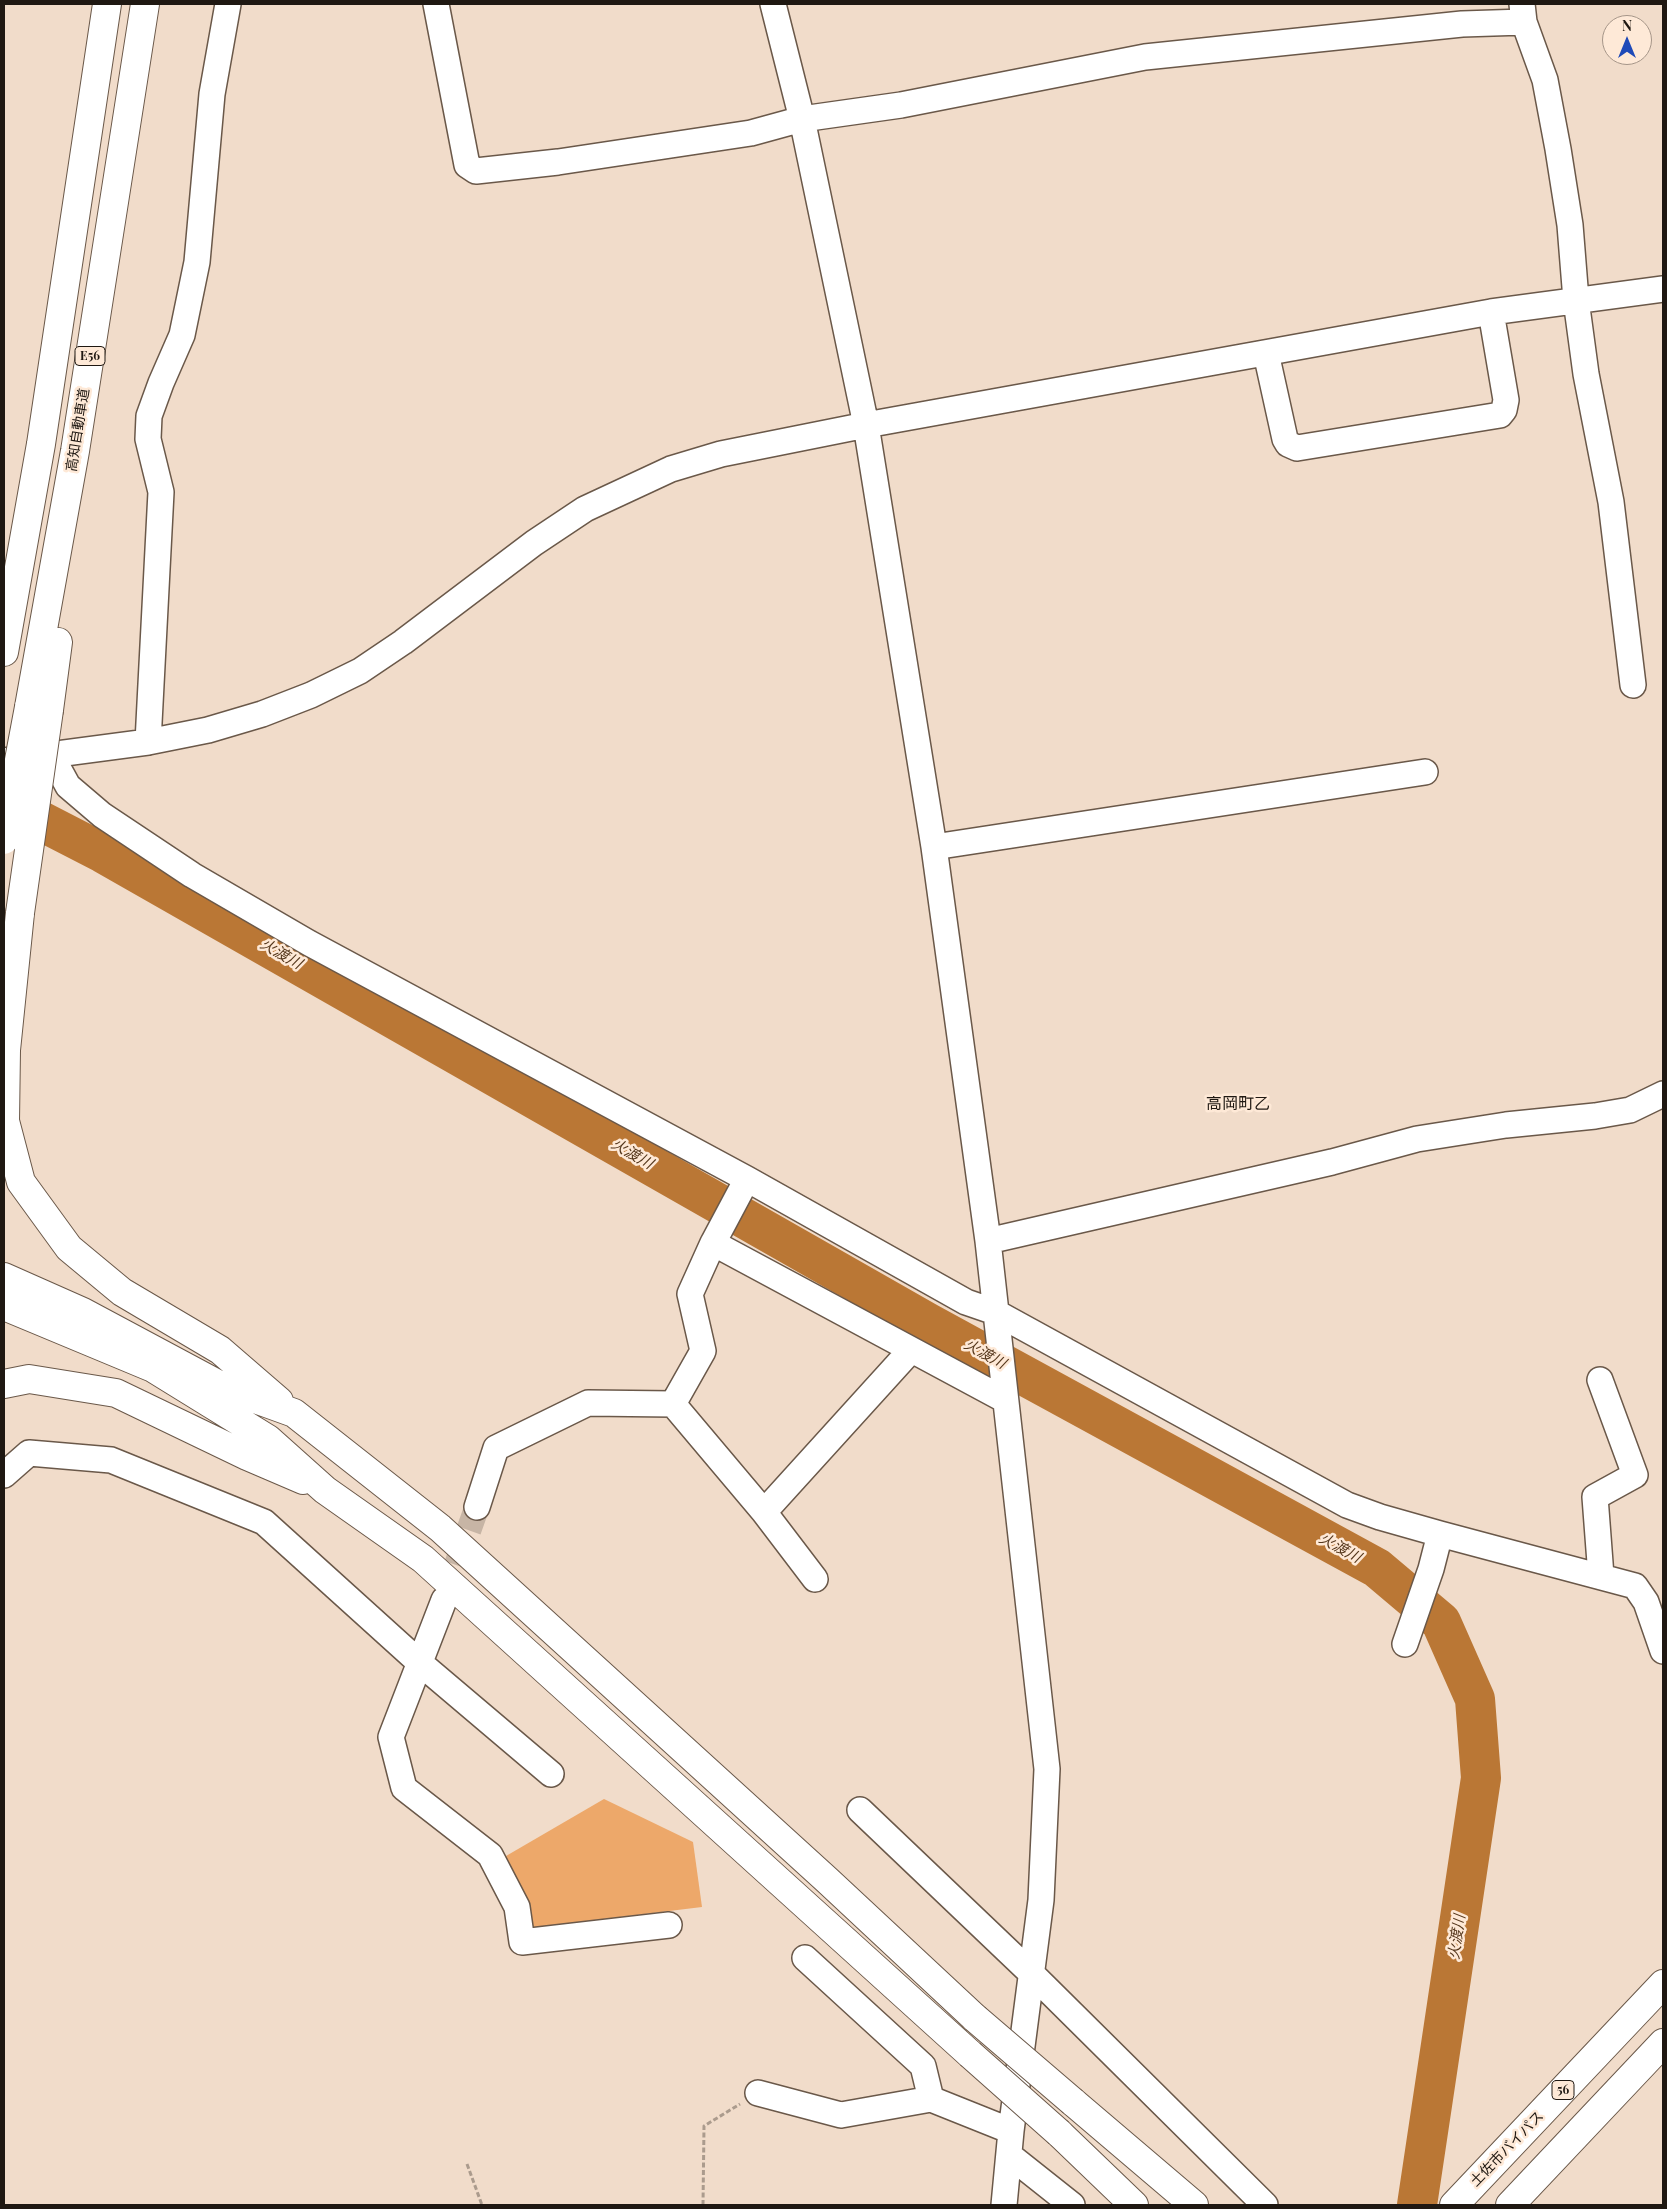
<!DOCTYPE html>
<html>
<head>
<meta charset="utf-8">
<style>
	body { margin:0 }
	#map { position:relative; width:1667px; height:2209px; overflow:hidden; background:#f1dcca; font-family:"Playfair Display",serif }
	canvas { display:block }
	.frame { position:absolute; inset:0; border:5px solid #1f1812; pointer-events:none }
	.north { position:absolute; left:1602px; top:15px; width:50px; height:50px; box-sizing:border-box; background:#fee9d7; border:1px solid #a59588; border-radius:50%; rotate:0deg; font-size:14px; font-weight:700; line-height:20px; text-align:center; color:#1f1812 }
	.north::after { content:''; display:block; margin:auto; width:18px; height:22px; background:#1f4ab8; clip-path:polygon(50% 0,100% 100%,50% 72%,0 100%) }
</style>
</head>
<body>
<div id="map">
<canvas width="1667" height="2209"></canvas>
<div class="frame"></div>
<div class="north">N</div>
</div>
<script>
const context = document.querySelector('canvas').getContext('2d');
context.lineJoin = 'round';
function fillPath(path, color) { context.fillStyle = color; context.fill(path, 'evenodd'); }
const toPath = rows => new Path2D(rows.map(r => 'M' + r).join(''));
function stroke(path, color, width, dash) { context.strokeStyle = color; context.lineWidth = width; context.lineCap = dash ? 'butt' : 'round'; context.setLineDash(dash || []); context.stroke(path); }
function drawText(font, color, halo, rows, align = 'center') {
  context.font = font + ' "Playfair Display","Noto Sans JP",serif'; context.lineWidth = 5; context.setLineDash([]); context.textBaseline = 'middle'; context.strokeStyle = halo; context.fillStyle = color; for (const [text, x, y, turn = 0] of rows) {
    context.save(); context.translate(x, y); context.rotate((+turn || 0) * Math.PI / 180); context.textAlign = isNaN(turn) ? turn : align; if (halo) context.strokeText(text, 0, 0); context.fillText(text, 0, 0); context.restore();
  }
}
const green = toPath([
	[604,1799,693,1842,702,1907,530,1928,506,1856]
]);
const river = toPath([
	[4,802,103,853,928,1323,1377,1568,1441,1622,1475,1699,1481,1778,1417,2205]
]);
const minorTunnel = toPath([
	[444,1600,477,1507]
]);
const path = toPath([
	[467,2164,482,2205],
	[703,2205,704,2126,740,2104]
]);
const minor = toPath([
	[436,4,467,165,476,171,558,162,751,133,802,119,901,105,1145,57,1462,24,1524,22],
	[773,4,802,119,866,425,934,847,988,1241,1047,1769,1041,1900,1011,2131,1004,2205],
	[1522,4,1524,22,1545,80,1558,149,1570,225,1576,300,1586,374,1611,502,1633,685],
	[1266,353,1285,439,1288,444,1297,448,1500,415,1504,410,1506,400,1491,312],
	[148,742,161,492,148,439,149,416,161,383,182,335,197,262,212,94,228,4],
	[51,755,68,786,102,815,192,875,309,943,747,1179,966,1302,995,1312,1347,1505,1380,1517,1440,1534,1635,1586,1646,1602,1663,1651],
	[4,761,148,742,208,730,262,714,311,695,360,671,403,642,534,543,585,509,671,469,721,454,866,425,1491,312,1663,289],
	[934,847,1425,772],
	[747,1179,713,1243,1005,1400],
	[988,1241,1332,1162,1417,1139,1506,1125,1595,1116,1630,1110,1663,1094],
	[713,1243,690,1294,703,1351,673,1404,764,1512,911,1350],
	[1600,1380,1635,1475,1595,1497,1601,1576],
	[4,1475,29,1453,111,1460,264,1522,420,1663,551,1774],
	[477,1507,496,1448,588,1403,673,1404],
	[764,1512,815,1579],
	[444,1600,391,1737,404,1788,490,1855,517,1907,522,1942,669,1925],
	[1405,1644,1431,1569,1440,1534],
	[860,1810,1031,1973,1265,2205],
	[805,1958,923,2066,931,2099,1011,2131],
	[758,2093,841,2115,931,2099],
	[1009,2155,1072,2205]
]);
const highway = toPath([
	[4,652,41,444,107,4],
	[29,707,75,451,145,4],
	[49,710,58,642],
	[20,913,6,1050,5,1121,21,1182,69,1248,122,1292,220,1350,279,1401],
	[4,1277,83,1312,225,1388,294,1413,440,1528,827,1880,975,2018],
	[4,1306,153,1368,268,1439,325,1490,423,1559,970,2054],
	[4,1384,29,1379,116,1393,247,1456,303,1480],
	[1073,2102,1194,2205],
	[1059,2133,1134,2205],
	[1454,2205,1663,1984],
	[1510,2205,1663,2043]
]);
const highwayBridge = toPath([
	[4,840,29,707],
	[20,913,49,710],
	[975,2018,1073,2102],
	[970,2054,1059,2133]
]);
const shields = [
	[90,356,30],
	[1563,2090,22]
];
const shieldNames = [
	["E56",90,356],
	["56",1563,2090]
];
const streetNames = [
	["高知自動車道",78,430,-81],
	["土佐市バイパス",1507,2149,-46]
];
const waterNames = [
	["火渡川",281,954,30],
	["火渡川",632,1154,30],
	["火渡川",985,1354,29],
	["火渡川",1340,1548,29],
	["火渡川",1457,1937,-82]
];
const quarterNames = [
	["高岡町乙",1238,1104]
];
fillPath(green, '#eda86a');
stroke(river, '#ba7735', 40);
stroke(minorTunnel, '#c7b5a5', 25, [25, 12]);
stroke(minor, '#6a5849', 28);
stroke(highway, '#6a5849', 30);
stroke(path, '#ab9b8d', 3, [5, 2.5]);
stroke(minor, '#fff', 25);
stroke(highway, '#fff', 28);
stroke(highwayBridge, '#6a5849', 30, []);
stroke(highwayBridge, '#fff', 28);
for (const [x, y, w] of shields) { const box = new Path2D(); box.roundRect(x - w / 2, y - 9.5, w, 19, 4); context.fillStyle = '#fee9d7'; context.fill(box); stroke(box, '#1f1812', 1); }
drawText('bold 12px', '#1f1812', null, shieldNames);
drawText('14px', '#1f1812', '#fee9d7', streetNames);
drawText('italic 15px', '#55371c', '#fee9d7', waterNames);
drawText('16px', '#1f1812', '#fee9d7', quarterNames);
</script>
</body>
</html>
